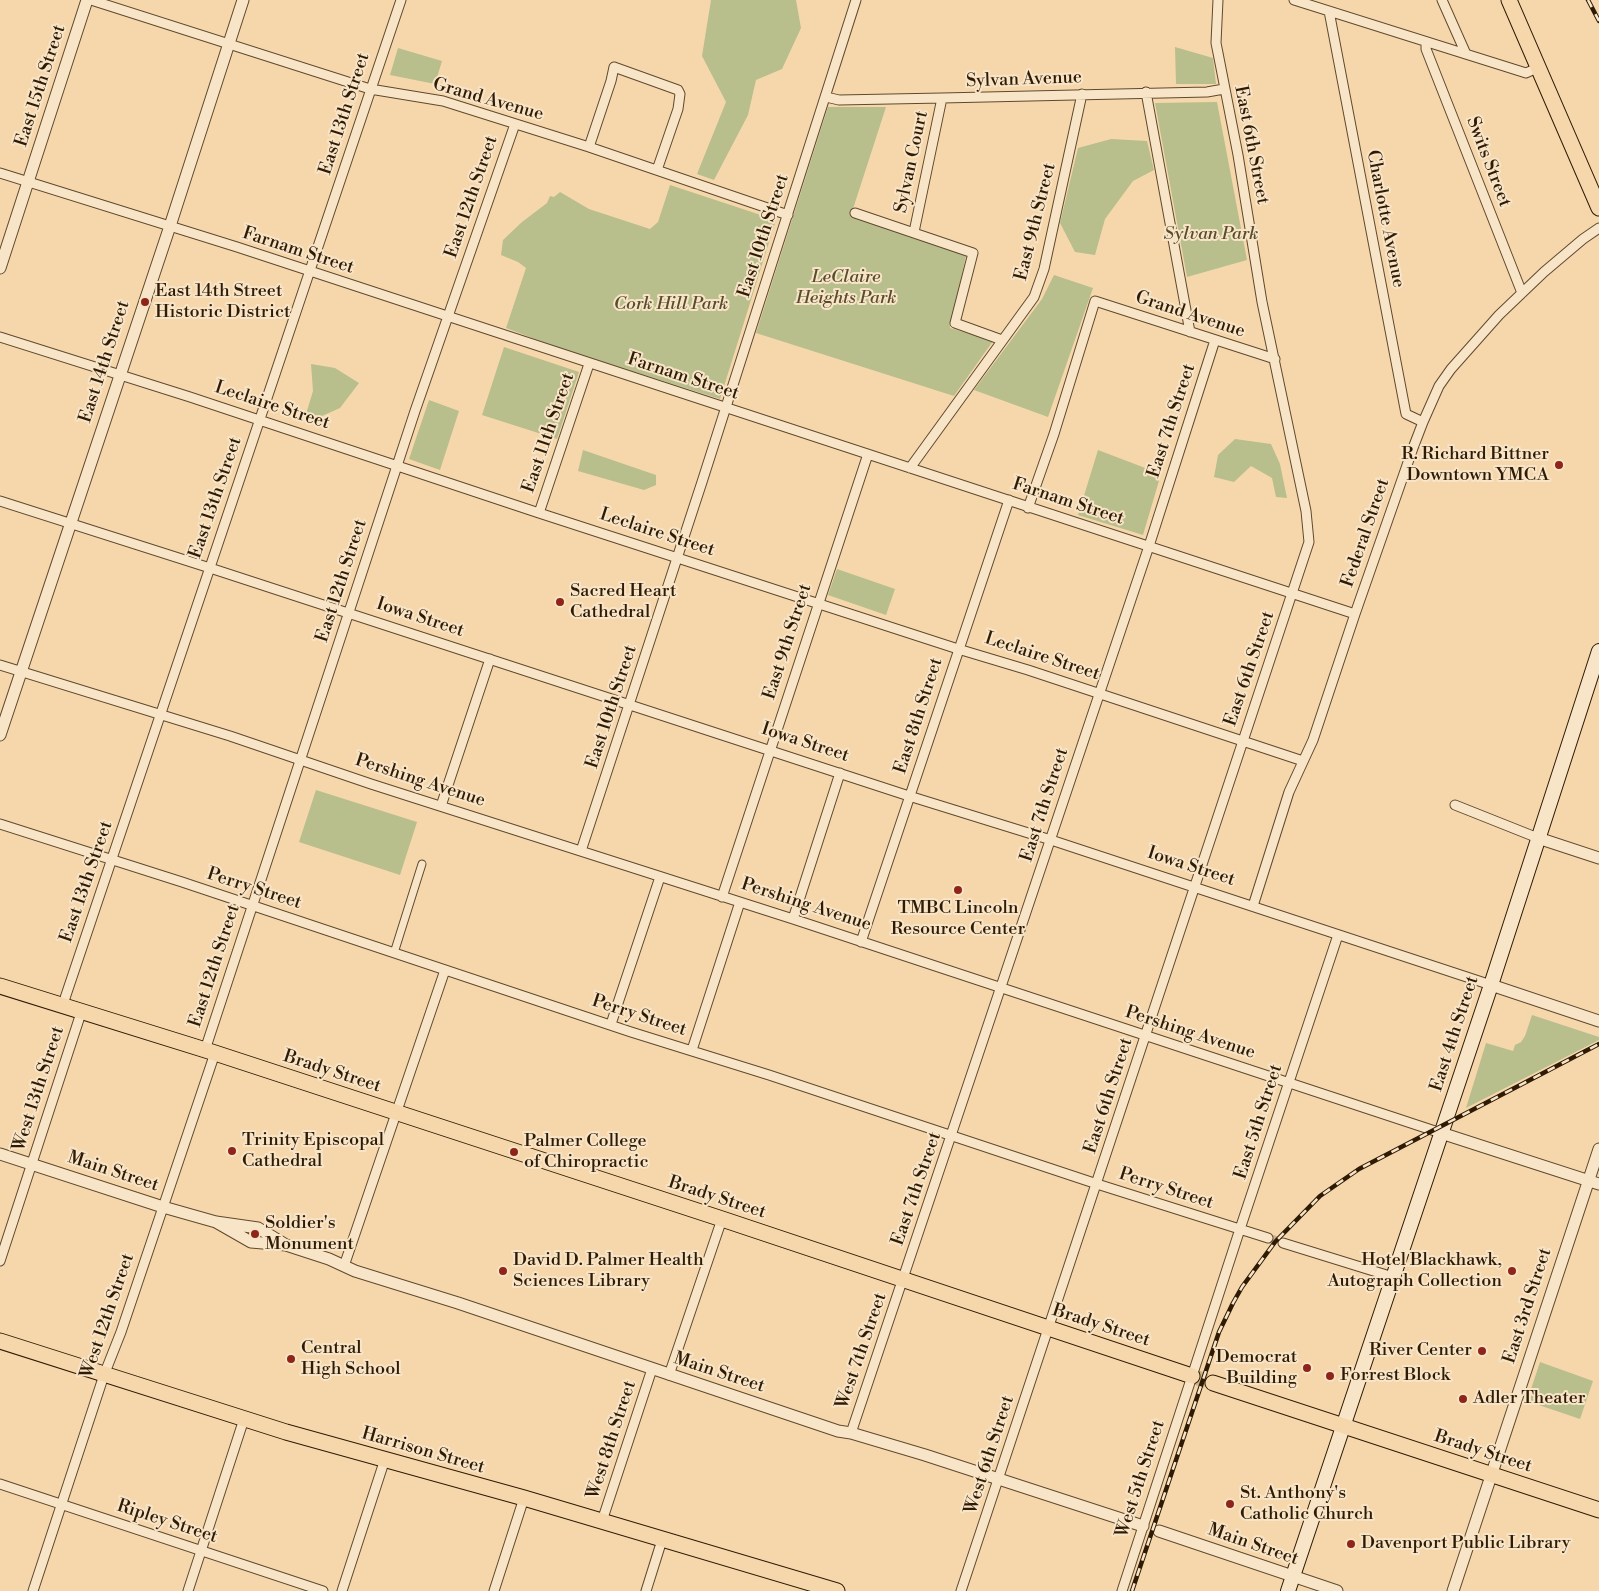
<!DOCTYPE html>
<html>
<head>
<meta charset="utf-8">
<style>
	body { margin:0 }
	canvas { display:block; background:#f5d7ab }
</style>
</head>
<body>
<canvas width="1599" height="1591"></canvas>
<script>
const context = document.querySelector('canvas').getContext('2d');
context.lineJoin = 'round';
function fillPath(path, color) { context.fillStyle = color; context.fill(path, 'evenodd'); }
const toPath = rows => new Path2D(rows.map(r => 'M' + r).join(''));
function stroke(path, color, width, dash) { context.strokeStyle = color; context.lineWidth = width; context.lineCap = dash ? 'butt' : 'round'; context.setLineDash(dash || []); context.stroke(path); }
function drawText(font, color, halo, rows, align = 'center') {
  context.font = font + ' "Libre Bodoni",serif'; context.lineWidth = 4; context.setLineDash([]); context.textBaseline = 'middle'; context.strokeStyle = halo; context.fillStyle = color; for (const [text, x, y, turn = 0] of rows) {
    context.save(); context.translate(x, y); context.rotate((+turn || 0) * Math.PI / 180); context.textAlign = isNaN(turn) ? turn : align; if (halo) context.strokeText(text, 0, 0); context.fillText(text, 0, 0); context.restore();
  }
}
const green = toPath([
	[711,0,796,0,801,28,782,69,756,80,748,115,714,180,697,174,726,102,702,56],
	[1175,47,1213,58,1216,84,1176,84],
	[398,48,442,61,435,84,390,75],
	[1217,102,1247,260,1187,277,1155,103],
	[828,107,886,107,851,215,966,256,950,328,993,341,954,396,756,333],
	[1111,139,1147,141,1154,170,1133,181,1105,219,1095,255,1075,252,1060,223,1078,148],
	[670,185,776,220,720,399,553,346,506,328,526,268,518,262,501,255,503,240,522,222,547,203,550,196,554,197,560,192,589,209,650,229,658,222],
	[1054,275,1093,288,1048,417,974,390,1042,299],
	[504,347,579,372,557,439,482,415],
	[311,364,335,368,359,383,340,408,322,416,306,414,313,391],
	[429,400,459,411,440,470,409,459],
	[1235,439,1271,444,1280,464,1287,498,1276,497,1272,478,1251,466,1234,482,1214,477,1218,455],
	[583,450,656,475,656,485,644,490,578,471],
	[1098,450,1161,474,1143,535,1078,515],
	[837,569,895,589,886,615,828,595],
	[316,790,417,822,400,875,299,842],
	[1532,1015,1599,1037,1599,1040,1466,1108,1486,1043,1513,1051,1515,1045,1521,1042,1525,1036],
	[1540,1362,1593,1381,1580,1419,1527,1401]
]);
const minorTunnel = toPath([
	[1268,1238,1283,1243]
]);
const trunkTunnel = toPath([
	[1192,1376,1213,1383]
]);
const pedestrian = toPath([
	[394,953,422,864]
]);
const minor = toPath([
	[91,0,370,89,443,101,589,147,788,215],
	[1294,0,1526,73,1537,68],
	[1442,0,1466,54],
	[1329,11,1406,414,1423,422],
	[1426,42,1426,49,1522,293],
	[1146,92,1190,332],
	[826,97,839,100,942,98,1207,92,1224,89],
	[589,147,611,81,614,67,678,90,680,94,678,109,657,170],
	[0,173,237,247,1355,614],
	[855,213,973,253,955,323,1002,340],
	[914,232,942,98],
	[0,337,190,397,539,513,958,649,1028,670,1303,761],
	[910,468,1034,297,1044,269,1082,94],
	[0,501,210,568,909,796,1051,840,1491,985],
	[1028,508,1054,434,1095,301,1275,359],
	[539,513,589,364],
	[0,665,230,736,371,784,793,919,1441,1133],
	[1455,805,1538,838],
	[441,806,490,659],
	[0,824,182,882,631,1032,769,1075,1097,1184,1268,1238],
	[581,851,702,482,856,0],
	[722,897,868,454],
	[1253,906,1289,792,1313,740,1355,614,1413,448,1423,422,1439,386,1451,369,1499,315,1544,272,1583,239,1599,228],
	[793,919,840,773],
	[861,942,1009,500],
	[62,1007,401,0],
	[611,1024,660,877],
	[205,1050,415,411,515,124],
	[692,1050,740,902],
	[1283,1243,1393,1277],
	[0,1261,81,1013],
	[344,1266,445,970],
	[669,1375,722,1219],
	[851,1433,1149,546,1215,340],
	[0,1484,323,1591],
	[602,1521,652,1369],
	[33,1591,104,1375,121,1332,215,1053],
	[188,1591,244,1419],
	[342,1591,385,1459],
	[494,1591,524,1498],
	[646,1591,662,1540],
	[961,1591,1309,542,1306,511,1262,302,1238,155,1218,53,1216,43,1218,0],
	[1122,1591,1240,1229,1338,935]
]);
const tertiary = toPath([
	[0,268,87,0],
	[0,735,170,226,243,0],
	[1538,838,1599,858],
	[1491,985,1599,1021],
	[1441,1133,1599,1184],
	[0,1154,163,1207,216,1222,258,1228,286,1245,251,1242,216,1222],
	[286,1245,329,1259,355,1271,458,1303,838,1431,851,1433,925,1455,1143,1526],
	[1159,1531,1337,1591],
	[1453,1591,1599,1149]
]);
const secondary = toPath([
	[1288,1591,1491,985,1599,651]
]);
const primary = toPath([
	[1509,0,1599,208]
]);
const trunk = toPath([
	[0,986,215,1053,722,1219,1192,1376],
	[0,1341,286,1432,524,1498,837,1591],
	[1213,1383,1599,1510]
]);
const rail = toPath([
	[1588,0,1599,21],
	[1132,1591,1219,1332,1233,1303,1242,1287,1275,1242,1320,1196,1359,1169,1599,1044]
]);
const markers = [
	[145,302,5,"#8f2418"],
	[1559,465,5,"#8f2418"],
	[560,602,5,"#8f2418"],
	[958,890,5,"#8f2418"],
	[232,1151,5,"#8f2418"],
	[514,1152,5,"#8f2418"],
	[255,1234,5,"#8f2418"],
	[503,1271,5,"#8f2418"],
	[1512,1271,5,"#8f2418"],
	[1482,1351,5,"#8f2418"],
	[291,1359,5,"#8f2418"],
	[1307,1368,5,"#8f2418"],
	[1330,1376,5,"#8f2418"],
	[1463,1399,5,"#8f2418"],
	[1230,1504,5,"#8f2418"],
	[1351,1544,5,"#8f2418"]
];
const streetNames = [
	["Sylvan Avenue",1024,80,-2],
	["East 15th Street",41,86,-72],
	["Grand Avenue",488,100,16],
	["East 13th Street",345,114,-72],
	["East 6th Street",1251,145,79],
	["Sylvan Court",912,162,-78],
	["Swits Street",1488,162,69],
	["East 12th Street",472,197,-71],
	["Charlotte Avenue",1385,219,79],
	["East 9th Street",1036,222,-76],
	["East 10th Street",764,236,-72],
	["Farnam Street",298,251,18],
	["Grand Avenue",1190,315,18],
	["East 14th Street",105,362,-72],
	["Farnam Street",683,377,18],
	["Leclaire Street",272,406,18],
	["East 7th Street",1172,421,-72],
	["East 11th Street",549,433,-71],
	["East 13th Street",216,498,-71],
	["Farnam Street",1068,502,18],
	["Leclaire Street",657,533,18],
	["Federal Street",1366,533,-71],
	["East 12th Street",342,581,-72],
	["Iowa Street",420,618,18],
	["East 9th Street",788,642,-72],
	["Leclaire Street",1042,657,18],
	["East 6th Street",1250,669,-71],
	["East 10th Street",612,707,-72],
	["East 8th Street",919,716,-72],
	["Iowa Street",805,743,18],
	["Pershing Avenue",420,781,18],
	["East 7th Street",1045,805,-72],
	["Iowa Street",1191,867,18],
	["East 13th Street",87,882,-71],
	["Perry Street",254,889,18],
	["Pershing Avenue",806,905,18],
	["East 12th Street",215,966,-72],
	["Perry Street",639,1016,18],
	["Pershing Avenue",1190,1033,18],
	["East 4th Street",1455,1034,-72],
	["Brady Street",332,1072,18],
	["West 13th Street",39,1089,-72],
	["East 6th Street",1109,1096,-72],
	["East 5th Street",1259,1122,-72],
	["Main Street",113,1172,18],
	["East 7th Street",917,1189,-71],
	["Perry Street",1166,1189,18],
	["Brady Street",717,1198,18],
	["East 3rd Street",1528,1306,-72],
	["West 12th Street",108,1316,-71],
	["Brady Street",1101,1326,18],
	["West 7th Street",862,1351,-71],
	["Main Street",719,1373,18],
	["West 8th Street",612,1440,-72],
	["Harrison Street",423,1451,16],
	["Brady Street",1483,1452,18],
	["West 6th Street",990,1455,-72],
	["West 5th Street",1141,1479,-72],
	["Ripley Street",167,1522,18],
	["Main Street",1253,1545,19]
];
const parkNames = [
	["Sylvan Park",1211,235],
	["LeClaire",846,278],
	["Heights Park",846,299],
	["Cork Hill Park",671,305]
];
const poiNames = [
	["East 14th Street",155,292],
	["Historic District",155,313],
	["R. Richard Bittner",1549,455,"right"],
	["Downtown YMCA",1549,476,"right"],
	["Sacred Heart",570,592],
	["Cathedral",570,613],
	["TMBC Lincoln",958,909,"center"],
	["Resource Center",958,930,"center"],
	["Trinity Episcopal",242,1141],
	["Cathedral",242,1162],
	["Palmer College",524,1142],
	["of Chiropractic",524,1163],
	["Soldier's",265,1224],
	["Monument",265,1245],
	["David D. Palmer Health",513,1261],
	["Sciences Library",513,1282],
	["Hotel Blackhawk,",1502,1261,"right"],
	["Autograph Collection",1502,1282,"right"],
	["Central",301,1349],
	["High School",301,1370],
	["River Center",1472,1351,"right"],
	["Democrat",1297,1358,"right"],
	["Building",1297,1379,"right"],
	["Forrest Block",1340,1376],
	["Adler Theater",1473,1399],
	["St. Anthony's",1240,1494],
	["Catholic Church",1240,1515],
	["Davenport Public Library",1361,1544]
];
fillPath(green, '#b8bf8c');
stroke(minorTunnel, '#cdb18a', 9, [9, 4.5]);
stroke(trunkTunnel, '#cdb18a', 15, [15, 8]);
stroke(pedestrian, '#60492e', 9);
stroke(minor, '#60492e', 11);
stroke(tertiary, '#60492e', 13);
stroke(secondary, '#2f1a04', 16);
stroke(primary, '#2f1a04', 17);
stroke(trunk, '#2f1a04', 17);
stroke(pedestrian, '#f8e5c8', 7);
stroke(minor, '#f8e5c8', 9);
stroke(tertiary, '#f8e5c8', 11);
stroke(secondary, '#f8e5c8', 14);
stroke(primary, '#f5d7ab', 15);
stroke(trunk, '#f5d7ab', 15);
stroke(rail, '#2f1a04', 4.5);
stroke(rail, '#f8e5c8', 2.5, [8]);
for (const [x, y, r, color] of markers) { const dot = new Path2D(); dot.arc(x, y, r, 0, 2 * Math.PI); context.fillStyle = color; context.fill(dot); stroke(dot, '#f8e5c8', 2); }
drawText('18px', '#2f1a04', '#f8e5c8', streetNames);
drawText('italic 18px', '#584c2d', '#f8e5c8', parkNames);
drawText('18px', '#2f1a04', '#f8e5c8', poiNames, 'left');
</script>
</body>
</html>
